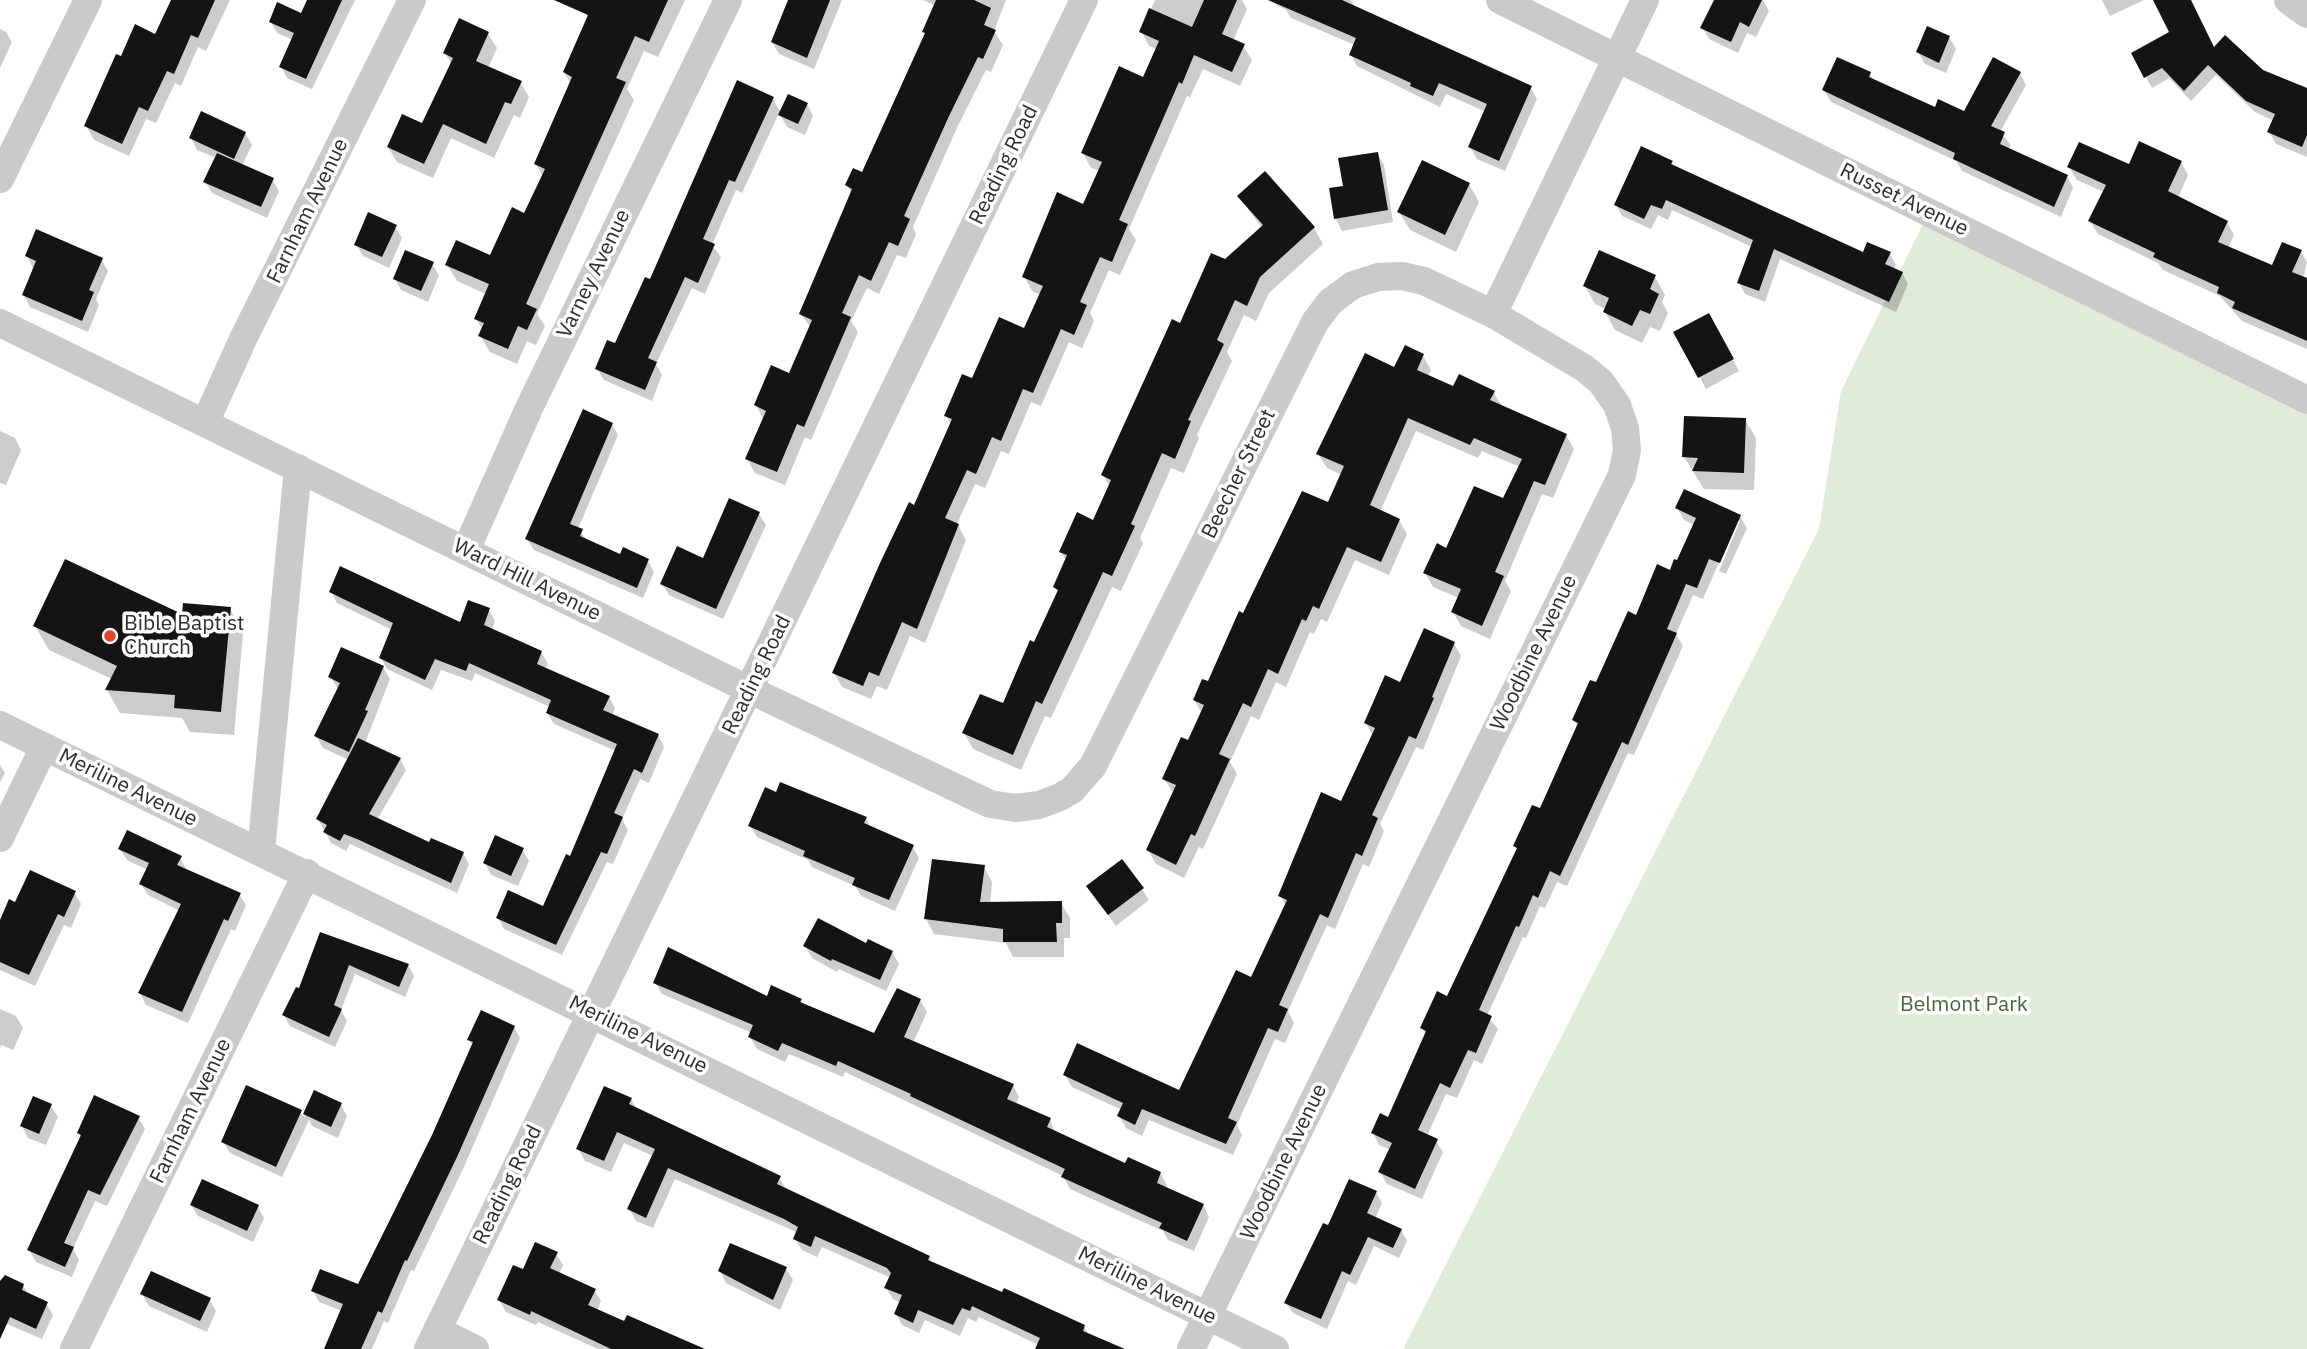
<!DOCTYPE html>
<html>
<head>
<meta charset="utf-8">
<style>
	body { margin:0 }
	canvas { display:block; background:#fff }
</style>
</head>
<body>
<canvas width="2307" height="1349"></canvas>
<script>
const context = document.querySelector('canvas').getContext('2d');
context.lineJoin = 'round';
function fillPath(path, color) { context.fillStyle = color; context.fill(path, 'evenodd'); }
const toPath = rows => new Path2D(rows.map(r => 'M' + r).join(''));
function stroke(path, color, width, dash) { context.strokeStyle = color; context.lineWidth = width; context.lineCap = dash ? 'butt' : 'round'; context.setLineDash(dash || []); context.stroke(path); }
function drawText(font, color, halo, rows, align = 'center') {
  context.font = font + ' "IBM Plex Sans",sans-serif'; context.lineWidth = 7; context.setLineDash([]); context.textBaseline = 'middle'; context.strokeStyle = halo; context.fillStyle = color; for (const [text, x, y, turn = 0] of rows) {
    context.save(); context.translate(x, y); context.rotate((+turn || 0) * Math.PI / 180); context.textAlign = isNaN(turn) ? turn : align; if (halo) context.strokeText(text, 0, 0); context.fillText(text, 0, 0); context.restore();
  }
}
const green = toPath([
	[1929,212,2307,400,2307,1349,1403,1349,1819,529,1841,391]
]);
const shadow = toPath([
	[173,0,230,0,206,51,198,47,181,86,175,83,156,123,146,119,129,156,94,140,86,126,122,59,156,36],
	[309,0,355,0,312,89,287,78,281,66,293,40,277,33,271,22,302,15],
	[592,0,685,0,658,57,644,51,627,89,634,100,537,314,545,326,536,345,527,341,517,364,490,352,480,336,483,330,476,319,486,294,457,281,447,265,491,257,525,215,543,177,536,164,571,84,564,72,588,18,586,13],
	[795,0,842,0,814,69,779,54,772,42],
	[923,0,1006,0,994,31,1003,45,991,72,986,70,956,130,913,227,916,234,906,258,897,255,879,294,867,288,851,321,858,332,811,440,805,437,785,485,755,473,747,459,763,419,756,405,790,375,811,328,801,314,852,194,847,185,863,174,926,35,924,32,936,6],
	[1155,0,1242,0,1247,9,1233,41,1243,46,1252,60,1240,86,1203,69,1190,97,1187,96,1129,229,1136,240,1120,275,1109,270,1090,313,1094,321,1082,348,1069,342,1041,406,1031,402,1009,454,1001,451,985,488,975,484,957,524,966,540,925,643,910,636,887,690,877,686,871,699,842,687,834,673,915,507,951,425,946,415,973,381,1025,330,1041,295,1032,291,1024,276,1084,207,1100,171,1091,168,1083,153,1144,79,1157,49,1149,46,1141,31],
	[1268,0,1351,0,1355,8,1530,87,1537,99,1505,171,1477,159,1470,147,1486,112,1446,94,1440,107,1357,66,1351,55,1355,45,1291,18,1286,10],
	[1716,0,1763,0,1769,11,1756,37,1747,33,1738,53,1709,39,1702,27],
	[2102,0,2144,0,2110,16],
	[2155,0,2190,0,2214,49,2307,91,2307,157,2276,144,2269,132,2274,121,2255,112,2216,75,2191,101,2169,78,2152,88,2133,54,2171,33],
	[0,29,6,32,12,42,0,68],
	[488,34,497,48,488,68,520,82,529,97,520,118,514,115,494,158,451,138,433,178,397,162,388,147,423,125,452,65,445,53],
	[1949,37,1956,49,1946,73,1925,64,1918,52],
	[2020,73,2026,85,2000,132,2011,145,2008,150,2067,176,2073,188,2061,217,1962,171,1956,161,1831,102,1824,90,1870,74,1874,81,1936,109,1965,114],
	[773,99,781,113,807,104,813,116,805,135,787,127,779,113,742,193,736,190,712,245,721,257,705,294,692,288,656,364,662,375,652,401,604,380,597,369,615,346,651,281],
	[245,133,252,145,242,166,272,179,279,191,267,218,212,193,205,182,216,158,197,150,191,138],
	[1377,153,1384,165,1393,222,1342,231,1336,219,1331,190,1345,187],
	[1671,162,1675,168,1863,254,1890,254,1896,265,1894,270,1902,273,1908,284,1896,312,1780,259,1765,302,1745,294,1739,283,1752,247,1672,210,1668,220,1658,215,1651,229,1622,216,1616,205],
	[2181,162,2188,175,2178,198,2227,222,2234,235,2228,248,2272,268,2301,252,2307,262,2303,278,2307,280,2307,349,2242,321,2220,296,2163,270,2158,263,2098,234,2090,221,2104,192,2077,180,2069,167],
	[1265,173,1314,228,1323,244,1269,293,1256,321,1244,315,1227,352,1232,361,1197,435,1199,438,1184,473,1171,468,1140,538,1143,543,1121,591,1112,587,1051,718,1045,716,1021,770,973,749,964,733,1003,706,1058,593,1055,587,1066,561,1061,552,1094,522,1110,487,1103,475,1180,325,1225,261,1262,228,1239,197],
	[1469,184,1479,202,1456,252,1410,230,1399,212],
	[395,227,402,238,389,268,363,256,356,244],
	[27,256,101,259,108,271,96,299,99,305,88,332,30,307,24,295,33,268],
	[432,264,439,275,428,302,401,290,395,279],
	[1655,277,1665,295,1662,302,1668,313,1660,331,1650,327,1642,343,1615,330,1605,312,1606,309,1595,304,1585,286],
	[1708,315,1739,371,1706,389,1676,333],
	[1423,356,1431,370,1428,377,1454,389,1493,392,1502,406,1566,435,1574,449,1553,498,1542,494,1505,581,1511,591,1490,639,1461,626,1453,612,1459,598,1433,587,1425,573,1504,501,1520,467,1482,451,1478,458,1416,431,1380,512,1399,520,1407,534,1389,575,1355,560,1327,622,1321,619,1314,634,1310,632,1286,687,1276,682,1259,720,1251,716,1230,762,1237,774,1203,849,1199,847,1184,878,1156,864,1148,850,1174,794,1164,779,1189,742,1202,713,1194,700,1209,683,1244,615,1329,505,1342,475,1327,468,1318,454,1395,369],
	[1745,420,1756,438,1754,490,1704,489,1684,457],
	[612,424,618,435,578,529,588,541,621,557,648,561,654,572,643,598,534,550,527,539],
	[0,431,15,438,21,450,6,485,0,483],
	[1677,508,1740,516,1747,528,1726,574,1719,571,1740,521,1737,521,1703,599,1693,595,1676,634,1683,646,1634,755,1628,753,1567,886,1557,882,1545,908,1540,906,1526,938,1523,937,1487,1016,1498,1029,1482,1064,1474,1060,1457,1098,1446,1094,1427,1136,1436,1141,1443,1152,1422,1199,1387,1184,1380,1172,1391,1150,1379,1145,1373,1133,1389,1119,1426,1035,1422,1028,1448,998,1518,850,1515,846,1541,811,1578,728,1574,720,1637,617,1678,563,1694,525,1684,520],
	[759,514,766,525,723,619,669,595,662,584,704,560],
	[331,591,461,624,489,610,495,621,492,630,541,652,548,664,545,669,609,697,615,708,612,716,658,735,664,747,649,783,640,779,622,819,628,830,613,864,607,862,562,955,504,929,498,918,543,908,571,858,616,751,554,724,547,713,550,707,475,673,472,681,441,670,432,690,387,669,381,658,392,630,337,603],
	[230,609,243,633,234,735,190,732,182,718,120,713,107,690,112,679,49,650,35,626,184,617],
	[1454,644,1461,656,1423,750,1416,747,1380,824,1384,831,1369,867,1363,864,1335,929,1327,925,1288,1011,1294,1023,1285,1043,1275,1039,1237,1125,1242,1135,1233,1155,1149,1120,1142,1136,1126,1128,1119,1116,1122,1110,1072,1087,1065,1075,1180,1093,1252,980,1286,906,1280,895,1341,803,1373,736,1366,723,1401,684],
	[383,667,390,679,365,743,400,759,406,770,377,820,430,844,463,853,469,864,457,893,350,844,346,851,331,843,318,819,349,760,323,748,316,736,339,690,330,677],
	[0,765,5,773,0,782],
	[866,819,871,828,912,846,919,858,895,911,861,896,855,886,812,867,808,860,757,837,750,825],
	[120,849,180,857,186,870,239,894,246,905,235,931,231,929,188,1023,146,1005,140,993,180,911,148,895,141,884,148,870,127,860],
	[522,849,529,861,518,886,491,875,485,863],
	[984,867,992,882,990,904,1061,903,1070,918,1070,938,1064,938,1064,957,1013,957,1006,943,934,934,926,919],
	[1088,887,1142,889,1149,900,1116,926],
	[74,892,81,904,71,928,64,925,35,986,0,970,0,925,16,904],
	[321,935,408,965,414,976,405,997,355,974,341,1010,347,1021,335,1047,290,1026,284,1015,300,991],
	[867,945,892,952,899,964,886,991,839,969,837,972,812,958,805,946],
	[655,982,801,1000,804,1005,875,1035,920,1000,927,1012,913,1043,1013,1085,1019,1097,1016,1104,1050,1119,1055,1133,1126,1165,1160,1173,1167,1185,1165,1189,1203,1205,1209,1217,1194,1251,1168,1240,1163,1231,1070,1189,1063,1176,845,1072,843,1077,789,1054,785,1062,757,1049,750,1037,752,1033,662,994],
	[0,1009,16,1016,23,1028,13,1050,1,1045,0,1049],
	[514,1027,520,1038,463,1169,414,1271,411,1270,388,1323,384,1321,372,1349,326,1349,342,1311,319,1302,313,1291,359,1286,433,1136,473,1046,469,1040],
	[315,1093,341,1105,347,1116,338,1138,312,1126,309,1120,282,1177,230,1153,223,1141,300,1112,304,1117],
	[631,1099,637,1110,779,1178,787,1190,929,1258,932,1263,1084,1327,1089,1335,1121,1349,1037,1349,1039,1345,979,1317,976,1322,968,1318,960,1336,925,1320,919,1333,902,1325,896,1314,901,1303,893,1299,886,1288,891,1278,822,1247,817,1257,802,1250,795,1239,797,1233,792,1230,675,1179,653,1228,636,1221,629,1209,653,1156,624,1143,611,1172,585,1161,578,1149],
	[51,1106,58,1117,46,1145,28,1138,22,1126],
	[138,1117,145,1129,107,1206,95,1201,73,1249,79,1260,72,1277,36,1262,29,1250,81,1138,79,1133],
	[1376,1192,1382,1203,1375,1219,1401,1230,1407,1241,1399,1258,1374,1246,1356,1285,1348,1281,1327,1329,1293,1313,1286,1303,1329,1228],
	[191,1205,257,1206,264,1218,253,1242,198,1216],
	[556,1254,563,1265,559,1274,594,1290,601,1301,597,1311,704,1349,598,1349,538,1322,536,1325,506,1312,499,1300,524,1272],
	[786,1269,793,1280,780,1310,726,1283,720,1271],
	[23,1285,29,1295,46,1303,53,1315,42,1339,0,1321,0,1289],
	[142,1294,209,1299,216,1311,207,1332,149,1306]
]);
const building = toPath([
	[171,0,215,0,198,38,191,35,174,74,167,71,148,111,139,107,122,144,84,126,116,54,121,56,135,24,155,34],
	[307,0,342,0,306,79,279,67,294,33,269,22,277,2,301,13],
	[554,0,668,0,649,42,635,36,616,78,626,82,526,304,537,309,527,330,518,326,508,349,478,336,484,323,474,319,489,284,445,265,456,240,490,255,512,207,524,213,545,169,534,164,572,77,563,72,588,15],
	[788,0,830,0,807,58,771,42],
	[936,0,974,0,991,8,984,25,996,30,983,59,978,57,949,116,904,216,910,219,898,246,889,242,871,281,859,275,842,313,851,317,804,427,797,424,777,472,745,459,766,411,754,405,771,365,789,373,812,320,799,314,852,189,845,185,853,168,862,172,925,33,922,32],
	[1204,0,1237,0,1222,34,1245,44,1232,72,1194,55,1182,84,1179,82,1119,220,1128,224,1112,262,1100,257,1080,302,1087,305,1074,335,1061,329,1033,393,1023,389,1001,441,992,437,976,474,967,470,945,518,959,524,917,629,902,622,879,676,869,672,863,686,832,673,880,563,909,502,914,505,952,419,944,416,962,374,972,378,999,317,1024,328,1043,286,1022,277,1057,192,1083,204,1102,162,1081,153,1119,66,1143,77,1159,41,1139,32,1149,8,1192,27],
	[1268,0,1342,0,1532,86,1499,161,1468,147,1487,104,1439,83,1433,96,1410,86,1411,83,1349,55,1356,38],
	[1714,0,1762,0,1749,27,1740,22,1731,42,1700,28],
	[2153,0,2191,0,2214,47,2225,35,2263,70,2307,88,2307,135,2302,147,2267,132,2275,114,2246,101,2208,65,2184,91,2162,68,2144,78,2131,53,2169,32],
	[459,18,489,32,476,61,522,81,511,104,505,102,486,144,443,124,424,164,387,147,402,114,422,123,453,58,443,53],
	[1927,26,1950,36,1939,63,1916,52],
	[1837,57,1871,72,1869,77,1935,107,1938,99,1964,111,1993,57,2021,72,1991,126,2005,132,2000,144,2068,175,2054,207,1953,159,1955,153,1822,90],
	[737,80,774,97,735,182,729,180,703,239,715,244,698,283,685,277,648,358,657,362,645,390,595,369,607,340,615,343,645,277,650,279],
	[788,94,808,103,798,124,778,115],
	[201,111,246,132,234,159,189,138],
	[2139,141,2182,161,2168,191,2228,221,2218,242,2272,265,2282,242,2302,250,2292,272,2307,278,2307,341,2232,308,2235,302,2217,293,2219,287,2153,257,2155,253,2088,221,2106,185,2067,167,2079,142,2129,164],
	[1641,146,1673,161,1671,164,1863,252,1867,242,1891,252,1885,264,1903,272,1889,302,1774,249,1759,291,1737,283,1753,240,1666,200,1662,209,1651,205,1644,219,1614,205],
	[1378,152,1388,210,1334,219,1329,188,1343,186,1338,158],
	[217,153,274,178,261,207,203,182],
	[1422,160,1470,183,1445,235,1397,212],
	[1265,171,1315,227,1260,277,1247,306,1235,300,1217,340,1224,344,1188,420,1191,421,1175,459,1162,453,1131,524,1135,526,1112,576,1103,572,1042,704,1036,701,1013,755,962,733,980,694,1003,703,1030,640,1034,642,1058,590,1053,587,1067,555,1059,552,1077,512,1093,520,1111,480,1101,475,1172,319,1180,323,1211,253,1225,259,1263,225,1237,196],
	[368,212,397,225,382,257,354,245],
	[36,229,103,258,89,290,94,292,82,321,22,295,36,261,25,256],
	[405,250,434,262,421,291,393,279],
	[1599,250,1656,275,1650,289,1659,294,1650,314,1640,310,1632,326,1603,312,1609,298,1583,286],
	[1709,313,1734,359,1698,378,1673,332],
	[1405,345,1424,354,1417,370,1453,386,1459,374,1495,391,1490,400,1567,434,1545,485,1534,481,1495,572,1504,576,1482,626,1451,612,1461,589,1423,573,1437,543,1446,548,1474,486,1503,498,1522,459,1474,438,1470,445,1408,418,1370,505,1400,519,1381,562,1347,547,1319,609,1313,606,1306,621,1302,619,1278,674,1268,669,1251,707,1243,703,1219,754,1230,759,1195,836,1191,834,1176,865,1146,850,1176,785,1162,779,1181,737,1188,740,1204,705,1193,700,1202,679,1208,681,1239,611,1243,613,1302,491,1328,502,1344,466,1316,454,1365,353,1394,367],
	[583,409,613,423,570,524,583,529,580,536,620,554,623,547,649,559,637,588,525,539],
	[1684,416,1746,418,1744,473,1692,471,1698,458,1682,457],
	[1684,489,1741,515,1720,563,1709,559,1697,588,1686,584,1667,629,1677,633,1628,745,1622,742,1560,876,1550,871,1538,898,1533,895,1519,927,1516,926,1479,1010,1492,1016,1476,1053,1468,1050,1450,1088,1440,1083,1418,1130,1438,1139,1415,1189,1378,1172,1392,1143,1371,1133,1380,1113,1388,1117,1426,1031,1420,1028,1437,991,1447,996,1517,848,1513,846,1532,805,1540,808,1578,723,1572,720,1590,680,1596,682,1628,611,1636,615,1657,564,1670,570,1674,559,1677,560,1696,518,1675,508],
	[729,498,760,512,716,609,660,584,677,546,703,558],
	[65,559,182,614,183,603,231,607,221,712,174,708,175,695,105,690,117,666,33,626],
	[340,566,460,622,468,600,490,608,484,625,542,651,537,664,610,696,603,710,659,734,642,773,634,769,614,813,623,817,607,854,601,852,556,945,496,918,508,890,543,906,566,854,570,856,617,744,546,713,551,700,469,663,466,671,435,659,425,680,379,658,393,623,329,592],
	[1424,628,1455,642,1432,697,1434,698,1416,739,1409,736,1372,815,1378,818,1362,856,1356,853,1328,918,1320,914,1279,1005,1288,1009,1278,1032,1268,1028,1228,1118,1237,1122,1226,1144,1142,1109,1135,1125,1117,1116,1123,1103,1063,1075,1077,1043,1179,1090,1236,970,1251,977,1287,900,1278,896,1321,792,1341,801,1375,728,1364,723,1385,675,1400,682],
	[341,647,384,666,365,710,368,711,349,752,314,736,340,683,328,677],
	[358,738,401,758,369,814,429,842,431,838,464,852,451,883,357,839,344,834,340,841,323,832,327,825,316,819],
	[780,782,867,817,864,823,914,845,889,900,852,885,855,878,803,856,805,851,748,826,765,787,776,792],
	[127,830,182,856,177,865,241,893,228,921,224,919,182,1012,138,993,181,904,139,884,149,863,118,849],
	[495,835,524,848,511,876,483,863],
	[932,859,985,865,980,902,1062,901,1062,923,1056,923,1057,942,1003,942,1003,929,924,919],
	[1122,859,1144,888,1108,915,1086,886],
	[30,870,76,891,64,917,58,914,29,975,0,962,0,920,9,899,15,902],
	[818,918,866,943,868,939,893,951,880,980,832,959,831,961,803,946],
	[320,932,409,964,399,987,349,965,334,1005,342,1009,329,1037,282,1015,296,987,299,988],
	[668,947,767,996,771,985,802,999,800,1002,874,1033,897,988,921,999,904,1037,1014,1084,1007,1099,1051,1118,1047,1127,1125,1163,1128,1157,1161,1172,1157,1183,1204,1204,1187,1241,1159,1228,1162,1223,1061,1177,1065,1169,910,1096,911,1094,838,1061,836,1066,782,1043,778,1051,748,1037,753,1025,653,983],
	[481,1010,515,1026,457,1157,407,1261,405,1260,382,1313,378,1311,361,1349,324,1349,343,1304,311,1291,320,1269,358,1284,432,1135,473,1042,467,1040],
	[246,1085,302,1110,276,1167,221,1142],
	[604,1086,632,1098,629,1104,781,1176,777,1184,930,1256,928,1260,1002,1292,1004,1288,1085,1325,1083,1331,1125,1349,1035,1349,1040,1338,972,1306,970,1311,962,1308,953,1325,918,1310,913,1323,894,1314,902,1295,884,1288,891,1273,887,1268,815,1236,811,1247,793,1239,798,1227,784,1219,668,1168,646,1218,627,1209,655,1149,617,1132,604,1161,576,1149],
	[314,1090,342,1103,331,1127,303,1114],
	[94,1095,140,1116,100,1195,88,1190,64,1243,74,1247,65,1267,27,1250,81,1135,77,1133],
	[33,1096,52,1104,39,1134,20,1126],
	[202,1179,259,1205,247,1231,190,1205],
	[1349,1179,1377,1191,1367,1213,1402,1229,1393,1248,1368,1237,1350,1275,1342,1271,1321,1319,1284,1303,1323,1223,1328,1225],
	[535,1242,558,1252,550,1268,596,1289,588,1305,624,1321,627,1315,705,1349,611,1349,531,1311,530,1315,497,1300,513,1265,523,1269],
	[730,1243,787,1267,773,1300,718,1271],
	[151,1271,211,1298,200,1321,140,1294],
	[5,1275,24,1284,22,1290,48,1302,36,1329,10,1317,0,1339,0,1281]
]);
const minor = toPath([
	[1500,0,2307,400],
	[2288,0,2307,14],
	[0,179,88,0],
	[1493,314,1645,0],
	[0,323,750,690,990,804,1016,808,1039,805,1060,797,1072,790,1093,766,1315,322,1330,302,1353,285,1378,277,1402,276,1424,281,1493,314,1584,368,1601,382,1617,405,1625,428,1627,450,1622,475,1191,1349],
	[205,423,244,337,412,0],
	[466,550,530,406,728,0],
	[0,725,1275,1349],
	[0,838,44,747],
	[261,851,298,468],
	[437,1330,475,1349],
	[74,1349,307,873],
	[428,1349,1084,0]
]);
const markers = [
	[110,636,7,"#ea3f28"]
];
const streetNames = [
	["Reading Road",1004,165,-64],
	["Russet Avenue",1904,200,26],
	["Farnham Avenue",308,211,-64],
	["Varney Avenue",594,274,-64],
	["Beecher Street",1239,474,-64],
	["Ward Hill Avenue",527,580,26],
	["Woodbine Avenue",1534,653,-64],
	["Reading Road",757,675,-64],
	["Meriline Avenue",128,788,26],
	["Meriline Avenue",638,1035,26],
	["Farnham Avenue",191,1111,-64],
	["Woodbine Avenue",1284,1162,-64],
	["Reading Road",508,1185,-64],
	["Meriline Avenue",1147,1286,26]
];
const poiNames = [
	["Bible Baptist",124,624],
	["Church",124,648]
];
const parkNames = [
	["Belmont Park",1964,1005]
];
fillPath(green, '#e0ebd9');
fillPath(shadow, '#0003');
fillPath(building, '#141414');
stroke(minor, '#cacaca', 28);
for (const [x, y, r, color] of markers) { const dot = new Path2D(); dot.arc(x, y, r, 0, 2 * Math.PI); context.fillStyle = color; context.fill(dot); stroke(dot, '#fff', 2.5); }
drawText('21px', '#2d2d2d', '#fff', streetNames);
drawText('21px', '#2d2d2d', '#fff', poiNames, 'left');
drawText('21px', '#476939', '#fff', parkNames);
</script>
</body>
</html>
